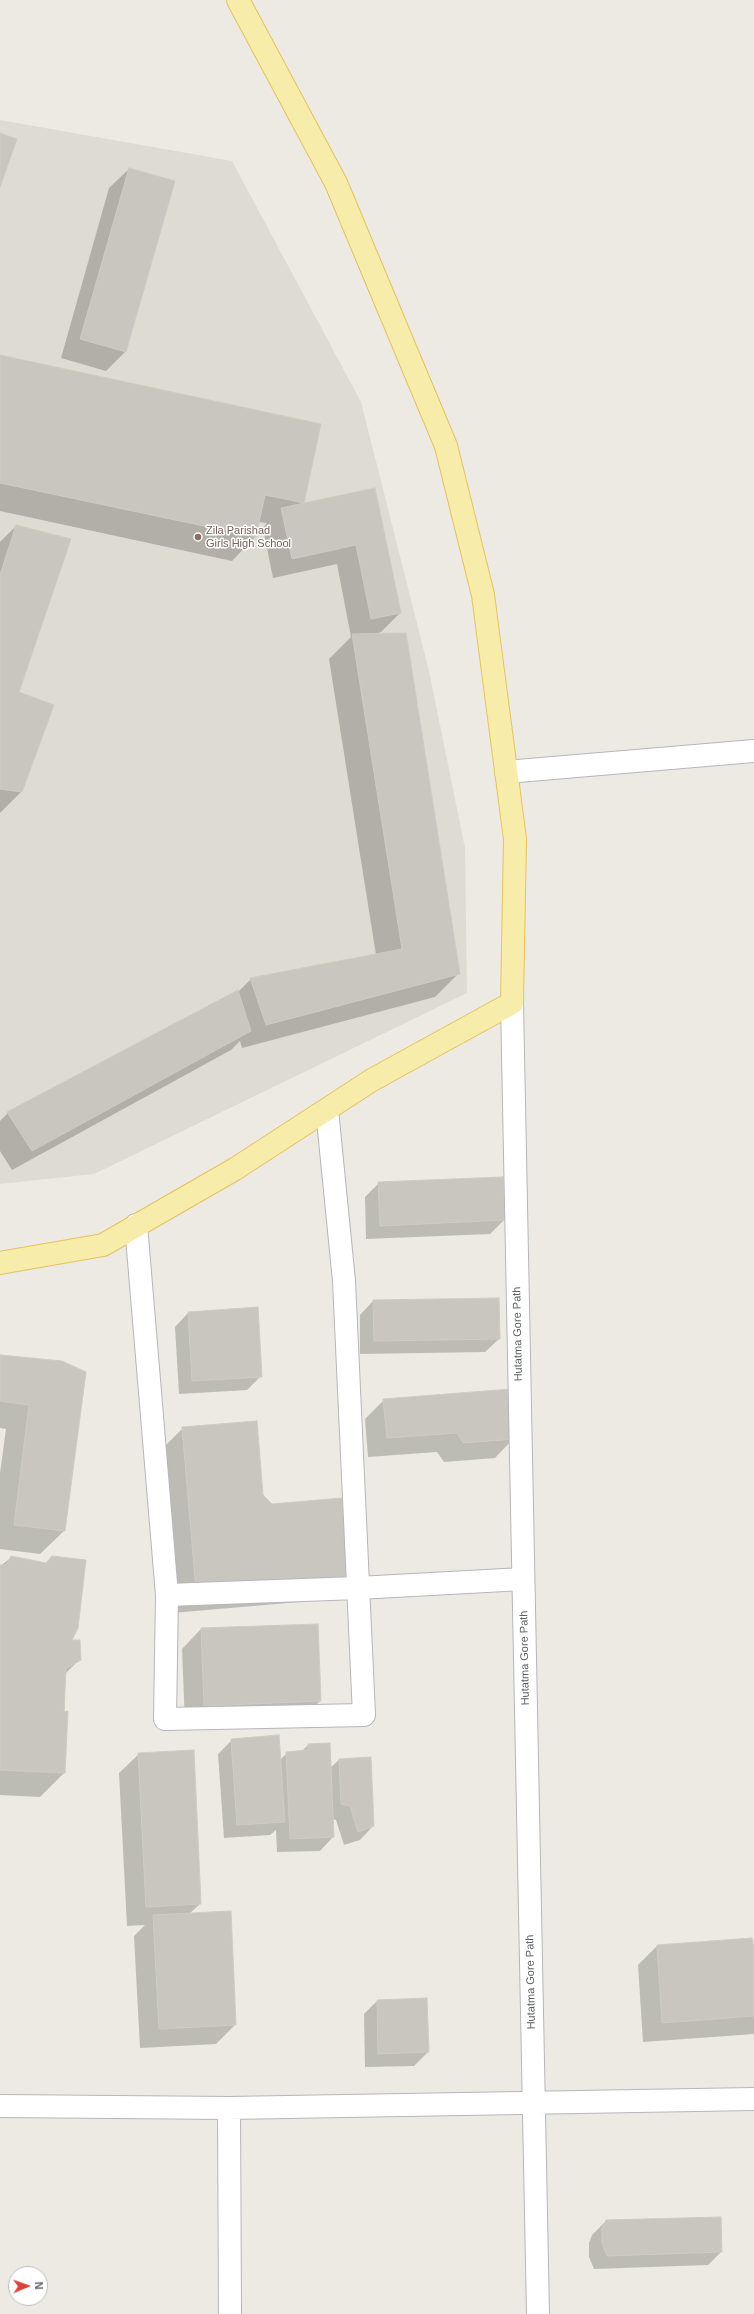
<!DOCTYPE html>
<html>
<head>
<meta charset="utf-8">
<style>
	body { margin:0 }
	#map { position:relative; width:754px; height:2314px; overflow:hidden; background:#eceae2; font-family:Helvetica,sans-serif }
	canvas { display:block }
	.north { position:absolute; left:8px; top:2266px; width:40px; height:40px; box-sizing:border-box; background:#fff; border:1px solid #bdbec0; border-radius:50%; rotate:88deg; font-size:11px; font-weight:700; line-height:16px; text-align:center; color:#5a5d61 }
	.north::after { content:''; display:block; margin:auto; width:14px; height:18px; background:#db4538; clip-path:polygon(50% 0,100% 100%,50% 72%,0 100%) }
</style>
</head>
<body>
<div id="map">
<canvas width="754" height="2314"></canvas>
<div class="north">N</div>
</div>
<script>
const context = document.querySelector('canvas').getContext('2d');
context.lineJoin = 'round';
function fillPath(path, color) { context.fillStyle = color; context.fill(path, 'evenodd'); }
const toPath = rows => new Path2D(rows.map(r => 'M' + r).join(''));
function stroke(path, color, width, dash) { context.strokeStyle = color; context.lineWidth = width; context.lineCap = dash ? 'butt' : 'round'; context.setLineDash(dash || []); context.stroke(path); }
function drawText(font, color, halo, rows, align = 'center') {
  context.font = font + ' Helvetica,sans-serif'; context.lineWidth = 3; context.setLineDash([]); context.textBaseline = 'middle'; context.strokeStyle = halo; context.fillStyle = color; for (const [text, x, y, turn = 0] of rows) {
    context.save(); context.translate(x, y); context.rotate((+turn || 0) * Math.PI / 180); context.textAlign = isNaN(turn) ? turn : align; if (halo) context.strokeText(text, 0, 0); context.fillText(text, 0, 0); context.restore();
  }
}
const education = toPath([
	[0,120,232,161,361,402,429,671,465,848,467,993,94,1174,0,1184]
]);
const shadow = toPath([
	[129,169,125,352,106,371,61,358,109,188],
	[0,356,303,502,301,505,374,489,400,613,381,632,373,635,459,973,435,997,242,1048,240,1041,231,1050,12,1170,0,1151,0,1121,8,1113,238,992,251,979,376,955,329,659,351,637,337,564,273,578,263,528,267,523,258,522,255,537,232,561,0,511],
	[16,526,17,692,21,792,0,813,0,542],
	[379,1183,504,1220,490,1234,366,1239,365,1197],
	[373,1301,499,1339,485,1352,360,1354,360,1315],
	[188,1313,261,1376,247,1390,179,1394,175,1327],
	[0,1356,62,1362,64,1531,40,1554,0,1549,0,1473,6,1429,0,1428],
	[384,1400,514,1438,495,1458,444,1462,437,1452,368,1457,365,1419],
	[183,1428,262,1495,347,1577,323,1600,172,1613,159,1452],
	[12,1557,71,1641,80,1659,65,1674,64,1773,40,1797,0,1795,0,1566],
	[317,1625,320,1701,300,1720,185,1724,182,1649,201,1629],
	[232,1740,280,1760,287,1753,301,1752,308,1745,330,1768,339,1760,373,1826,360,1840,344,1845,336,1820,333,1819,333,1837,320,1851,277,1852,276,1830,270,1835,224,1838,218,1754],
	[139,1754,200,1904,189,1914,235,2025,216,2044,140,2048,134,1936,145,1925,127,1926,119,1773],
	[751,1940,754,1949,754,2034,643,2042,638,1965,657,1946],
	[377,2001,428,2052,414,2066,365,2067,364,2014],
	[606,2221,721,2252,708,2265,594,2269,589,2257,589,2243,592,2235]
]);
const building = toPath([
	[0,133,17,139,0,187,0,133],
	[129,168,175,181,126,352,80,339,129,168],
	[0,355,321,424,304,503,265,495,256,537,0,483,0,355],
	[375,488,401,613,371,619,356,545,292,559,281,508,375,488],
	[16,525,71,539,19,692,54,705,22,792,0,789,0,575,16,525],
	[406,633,460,974,266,1025,250,978,402,949,352,634,406,633],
	[238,990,251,1031,32,1151,7,1112,238,990],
	[503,1177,505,1220,380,1226,378,1182,503,1177],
	[499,1298,500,1339,374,1341,373,1300,499,1298],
	[258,1307,262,1377,192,1381,188,1312,258,1307],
	[0,1355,62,1361,86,1372,65,1531,14,1525,29,1405,0,1401,0,1355],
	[511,1389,515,1439,463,1443,457,1433,387,1438,383,1399,511,1389],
	[257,1421,263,1495,272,1504,342,1498,348,1577,196,1590,182,1427,257,1421],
	[11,1556,46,1563,52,1556,86,1560,78,1628,72,1640,80,1640,81,1660,66,1668,64,1712,68,1711,65,1773,0,1770,0,1565,6,1565,11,1556],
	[318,1624,321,1701,204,1706,201,1628,318,1624],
	[279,1735,285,1822,237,1825,231,1739,279,1735],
	[330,1743,334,1837,290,1839,286,1752,308,1750,308,1744,330,1743],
	[194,1750,201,1904,146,1907,138,1753,194,1750],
	[371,1757,374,1826,358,1832,350,1806,341,1804,339,1759,371,1757],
	[231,1911,236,2025,159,2029,153,1915,231,1911],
	[752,1938,754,1948,754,2016,662,2023,657,1945,752,1938],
	[427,1998,429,2052,378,2054,377,2000,427,1998],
	[721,2217,722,2252,607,2256,602,2243,602,2229,606,2220,721,2217]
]);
const minor = toPath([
	[506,772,754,751],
	[512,1003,538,2314],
	[136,1225,167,1595,165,1719,364,1715,344,1281,327,1110],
	[167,1595,358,1588,523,1579],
	[0,2106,229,2108,754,2099],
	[229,2108,230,2314]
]);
const major = toPath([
	[0,1263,103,1245,235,1169,372,1080,512,1003,515,839,483,595,446,446,336,183,238,0]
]);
const markers = [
	[198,537,4,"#8d6e63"]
];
const educationNames = [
	["Zila Parishad",206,531],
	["Girls High School",206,544]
];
const streetNames = [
	["Hutatma Gore Path",518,1334,-91],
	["Hutatma Gore Path",525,1658,-91],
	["Hutatma Gore Path",531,1982,-91]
];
fillPath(education, '#dedbd3');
fillPath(shadow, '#0003');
fillPath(building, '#c9c6c0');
stroke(building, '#d0cbc0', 1);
stroke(minor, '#b4b7bb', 24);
stroke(major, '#e6c160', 24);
stroke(minor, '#fff', 22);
stroke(major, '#f8ecaa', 22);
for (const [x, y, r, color] of markers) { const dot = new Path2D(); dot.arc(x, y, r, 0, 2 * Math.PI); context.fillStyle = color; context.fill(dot); stroke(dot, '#fff', 1.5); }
drawText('11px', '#785e54', '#fff', educationNames, 'left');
drawText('11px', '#5a5d61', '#fff', streetNames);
</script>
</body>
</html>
